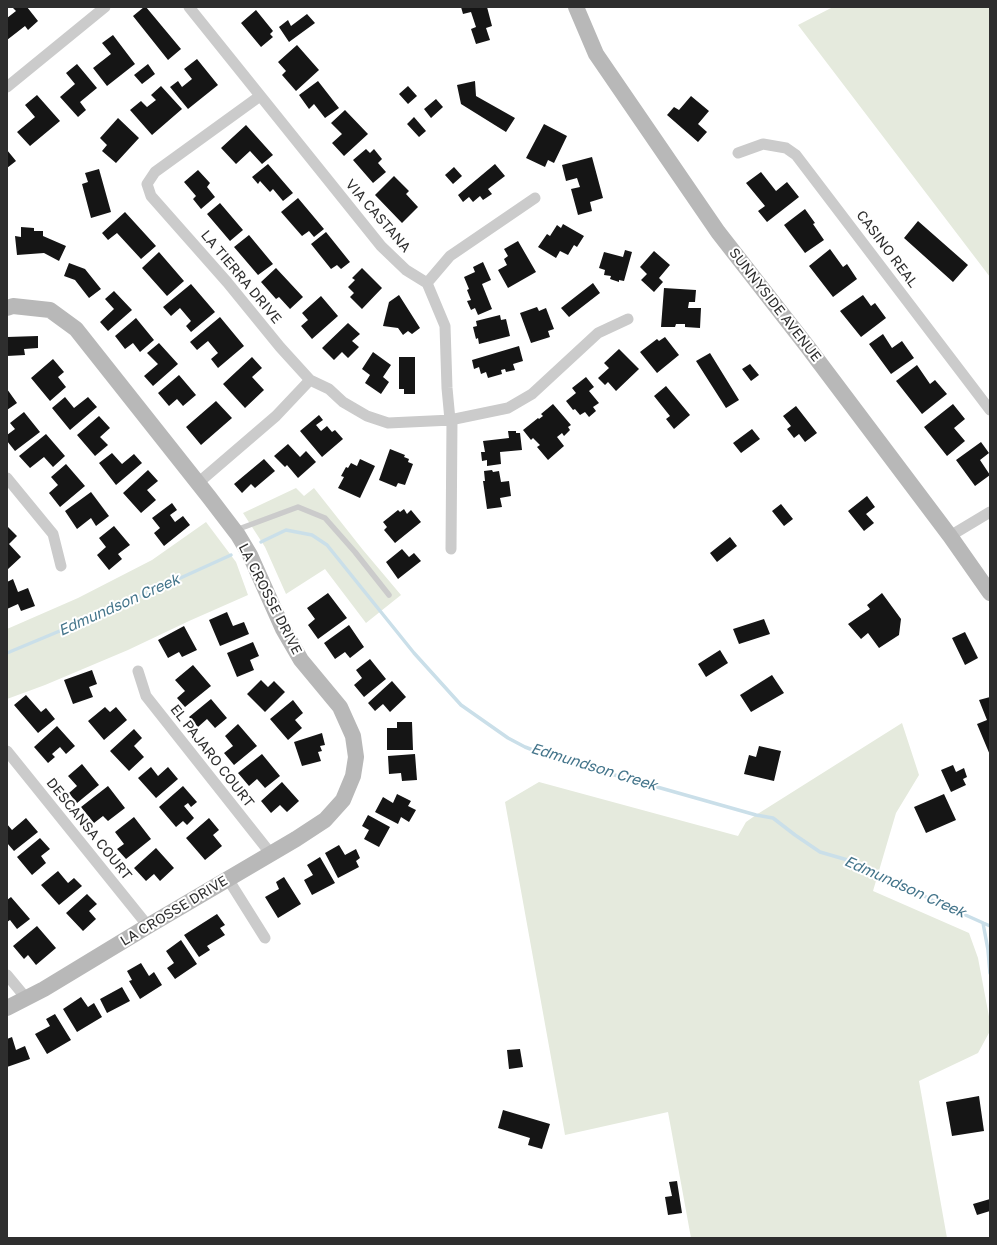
<!DOCTYPE html>
<html>
<head>
<meta charset="utf-8">
<style>
	body { margin:0 }
	#map { position:relative; width:997px; height:1245px; overflow:hidden; background:#fff; font-family:"Golos Text",sans-serif }
	canvas { display:block }
	.frame { position:absolute; inset:0; border:8px solid #2e2e2e; pointer-events:none }
</style>
</head>
<body>
<div id="map">
<canvas width="997" height="1245"></canvas>
<div class="frame"></div>
</div>
<script>
const context = document.querySelector('canvas').getContext('2d');
context.lineJoin = 'round';
function fillPath(path, color) { context.fillStyle = color; context.fill(path, 'evenodd'); }
const toPath = rows => new Path2D(rows.map(r => 'M' + r).join(''));
function stroke(path, color, width, dash) { context.strokeStyle = color; context.lineWidth = width; context.lineCap = dash ? 'butt' : 'round'; context.setLineDash(dash || []); context.stroke(path); }
function drawText(font, color, halo, rows, align = 'center') {
  context.font = font + ' "Golos Text",sans-serif'; context.lineWidth = 4; context.setLineDash([]); context.textBaseline = 'middle'; context.strokeStyle = halo; context.fillStyle = color; for (const [text, x, y, turn = 0] of rows) {
    context.save(); context.translate(x, y); context.rotate((+turn || 0) * Math.PI / 180); context.textAlign = isNaN(turn) ? turn : align; if (halo) context.strokeText(text, 0, 0); context.fillText(text, 0, 0); context.restore();
  }
}
const green = toPath([
	[833,7,990,7,990,277,798,25],
	[296,488,304,496,314,488,363,550,401,595,366,623,325,569,286,594,265,547,243,513],
	[206,522,236,562,248,595,189,621,128,650,45,685,7,699,7,629,78,598,152,560],
	[902,723,919,775,896,813,873,891,969,933,978,958,990,1022,990,1031,978,1053,919,1081,947,1238,691,1238,668,1112,565,1135,505,802,539,782,738,836,746,822,756,815]
]);
const stream = toPath([
	[261,542,286,530,312,535,327,545,414,653,461,705,508,738,525,747,551,757,756,815,773,818,795,835,820,852,851,861,862,865,932,900,990,926],
	[7,653,110,610,231,555],
	[983,923,988,950,990,973]
]);
const building = toPath([
	[12,7,27,7,38,21,28,30,25,26,7,40,7,18,16,11],
	[144,7,146,7,181,49,168,60,133,16],
	[461,7,487,7,492,26,486,28,490,40,476,44,471,29,476,27,471,12,463,14],
	[256,10,273,31,270,34,273,37,261,47,241,23],
	[307,14,315,23,289,42,279,27,288,20,291,26],
	[113,35,135,64,107,86,93,68,111,54,102,43],
	[297,45,319,70,296,91,282,75,286,71,278,62],
	[197,59,218,85,188,109,170,87,178,81,182,87,192,79,184,69],
	[77,64,97,88,80,102,86,110,78,117,60,97,75,84,66,73],
	[148,64,155,74,142,84,134,75],
	[318,81,339,108,325,118,314,104,309,109,299,95],
	[475,81,476,96,515,118,506,132,461,104,457,85],
	[161,86,182,109,152,135,130,110,141,101,147,107,156,100,151,95],
	[408,86,417,96,408,104,399,94],
	[37,95,60,121,30,146,17,132,35,117,25,105],
	[691,96,709,111,698,124,707,132,698,142,667,115,674,107,679,110],
	[436,99,443,107,431,118,424,109],
	[345,110,368,134,344,156,332,143,342,134,331,123],
	[414,117,426,131,419,137,407,124],
	[118,118,139,138,116,163,102,151,107,145,100,138],
	[544,124,567,136,554,163,548,160,545,167,526,158],
	[246,125,273,155,262,164,250,151,236,164,221,148],
	[366,149,370,153,374,149,382,159,378,163,386,172,373,183,353,160],
	[7,150,16,161,7,168],
	[592,157,603,198,590,202,592,211,578,215,571,189,580,187,577,178,566,181,562,165],
	[268,164,293,193,283,201,273,189,270,192,260,181,258,184,252,177],
	[495,164,505,176,488,189,492,194,483,200,480,196,473,202,469,197,463,202,458,195],
	[454,167,462,176,453,184,445,175],
	[99,169,111,212,91,218,82,184,88,182,85,173],
	[198,170,210,183,207,187,215,197,201,209,193,199,196,196,184,182],
	[761,172,776,191,787,182,799,197,767,222,758,211,765,206,746,183],
	[394,176,409,191,406,194,418,207,402,223,375,195],
	[298,198,324,229,314,237,309,231,302,236,281,212],
	[220,203,243,230,230,241,207,214],
	[805,209,815,223,813,224,824,240,805,253,784,225],
	[125,212,156,246,141,259,117,233,108,240,102,233],
	[918,221,968,265,953,282,904,238],
	[563,224,584,236,577,247,574,245,568,255,560,251,556,258,538,247,547,234,550,236,557,225,561,228],
	[21,227,34,228,34,231,43,231,43,236,66,246,59,261,44,253,17,255,15,236,21,237],
	[326,232,350,262,341,269,337,265,331,269,311,244],
	[249,235,273,264,258,275,234,247],
	[518,241,536,272,508,288,498,270,507,265,504,259,508,256,504,249],
	[830,249,843,267,847,264,857,279,833,297,809,266],
	[625,250,632,252,624,281,619,280,619,282,610,279,611,276,604,275,605,270,599,268,604,252,623,257],
	[654,251,670,265,659,278,663,282,654,292,641,280,647,274,640,267],
	[159,252,184,281,167,296,142,268],
	[483,262,491,280,482,284,492,309,478,315,475,308,471,310,467,301,471,300,467,290,469,289,464,277,475,272,473,267],
	[69,263,85,269,101,289,89,298,75,280,64,276],
	[276,268,303,297,290,309,279,297,276,299,261,282],
	[362,268,382,288,362,309,350,297,354,293,348,287,355,280,352,278],
	[593,283,600,293,569,317,561,308],
	[191,284,215,312,191,332,186,326,191,321,180,308,171,316,163,307],
	[664,288,696,290,695,302,689,302,688,308,701,308,700,328,685,327,685,324,676,324,675,327,661,327],
	[114,291,132,310,108,331,100,322,114,309,105,299],
	[399,295,420,328,412,334,408,331,403,335,398,328,383,326,389,302],
	[863,295,871,306,875,303,886,318,861,337,840,311],
	[321,296,338,316,312,339,301,326,308,320,302,313],
	[537,307,539,311,546,308,554,329,548,331,550,337,531,343,520,313],
	[500,315,501,320,506,319,510,336,479,344,478,338,476,339,473,327,477,326,476,321],
	[220,317,244,346,218,368,211,359,218,353,208,341,197,350,190,342],
	[136,318,154,340,140,352,133,343,125,349,115,336],
	[348,323,360,334,352,341,359,347,348,358,342,352,334,360,322,348],
	[883,334,892,348,902,341,914,358,891,374,869,344],
	[38,336,38,348,24,349,25,355,7,356,7,337],
	[665,337,679,355,657,373,640,352,657,339,659,341],
	[159,343,178,364,153,386,144,376,158,364,147,353],
	[519,346,523,361,513,364,515,370,506,372,505,369,501,370,502,374,488,378,486,372,481,374,479,367,474,369,472,360],
	[619,349,639,369,616,391,608,382,605,385,598,378,609,368,604,363],
	[373,352,391,365,383,377,389,382,381,394,365,383,370,375,362,369],
	[710,353,739,400,726,408,696,361],
	[252,357,262,368,252,377,264,390,245,408,223,384],
	[399,357,415,357,415,394,404,394,404,389,399,389],
	[53,359,64,372,58,377,66,387,50,401,31,378],
	[750,364,759,375,751,381,742,369],
	[917,365,930,384,935,380,947,394,922,414,896,381],
	[179,375,196,395,183,406,177,399,169,406,158,393],
	[586,377,594,387,589,391,599,403,593,407,596,411,589,417,585,412,580,415,575,409,573,410,566,401,576,393,572,388],
	[666,386,690,415,674,429,666,419,670,416,654,396],
	[7,389,17,403,7,410],
	[65,397,74,408,88,397,97,407,70,430,52,408],
	[216,401,232,418,201,445,186,427],
	[553,404,571,425,568,427,570,430,564,436,562,433,557,437,564,446,548,460,537,447,540,445,533,438,531,440,523,430,538,418,539,419,543,416,541,414],
	[953,404,965,419,954,428,965,441,947,456,924,427],
	[796,406,817,433,805,442,799,434,794,438,787,429,791,426,783,416],
	[24,412,40,432,15,451,7,441,7,435,15,429,10,423],
	[319,415,323,420,316,425,321,431,327,426,332,432,335,430,343,439,322,457,300,431],
	[99,416,110,428,100,437,108,445,95,456,77,435],
	[752,429,760,439,741,453,733,443],
	[508,431,516,431,516,433,520,433,522,450,500,452,501,464,487,466,487,460,482,461,481,452,485,452,483,441,509,438],
	[46,434,65,456,53,467,44,457,30,468,19,456],
	[981,442,989,453,980,460,990,475,975,486,956,460],
	[288,444,300,457,306,451,316,462,298,478,287,465,285,467,274,456],
	[390,449,405,455,404,457,409,459,408,462,413,464,405,485,398,483,396,487,379,480],
	[112,453,122,464,134,454,142,463,116,485,99,463],
	[264,459,275,471,255,488,251,484,242,493,234,484],
	[360,459,375,466,360,498,338,488,344,477,341,476,346,467,348,468,351,463,357,466],
	[66,464,85,486,60,507,49,493,58,485,51,477],
	[148,470,158,481,147,490,156,500,141,513,123,493],
	[492,470,493,472,499,471,501,482,509,481,511,496,500,498,502,507,487,509,483,481,485,481,484,471],
	[91,492,109,516,96,526,91,518,77,529,65,511],
	[867,496,875,507,866,514,874,523,864,531,848,511],
	[172,503,177,510,170,515,175,522,183,516,190,525,164,546,154,533,160,528,152,518],
	[781,504,793,519,784,526,772,511],
	[404,509,407,514,411,510,421,522,395,543,384,530,387,527,383,522,398,510,400,512],
	[114,526,130,545,118,554,122,559,109,570,97,555,106,547,99,538],
	[8,527,17,536,9,544,21,557,7,570,7,528],
	[730,537,737,546,717,562,710,553],
	[402,549,409,557,414,553,421,561,398,579,386,562],
	[13,579,18,592,28,588,35,606,21,611,18,604,7,609,7,582],
	[328,593,347,618,318,639,308,625,315,619,307,608],
	[882,593,901,619,899,635,879,648,868,633,861,639,848,624,870,609,867,605],
	[227,612,233,626,244,622,249,634,220,646,209,620],
	[764,619,770,634,739,644,733,629],
	[349,625,364,647,350,658,345,652,335,659,324,643],
	[184,626,197,650,182,657,179,652,168,658,158,640],
	[965,632,978,658,965,665,952,638],
	[253,642,259,656,250,660,254,670,237,677,227,653],
	[720,650,728,663,706,677,698,664],
	[370,659,386,679,364,697,354,685,362,678,356,670],
	[193,665,211,686,185,707,177,698,185,691,175,680],
	[92,670,97,684,89,687,93,697,73,704,64,680],
	[772,675,784,693,751,712,740,695],
	[261,680,268,687,274,681,285,692,265,712,247,694],
	[392,681,406,697,390,712,383,704,375,711,368,703],
	[26,695,41,712,46,708,55,719,38,733,14,705],
	[990,697,990,755,977,724,987,720,979,700],
	[211,699,227,718,215,728,207,719,198,727,189,717],
	[293,700,303,713,295,720,302,728,288,740,270,719],
	[105,707,110,712,116,707,127,720,104,740,88,721],
	[397,722,412,722,413,750,387,750,387,728,397,728],
	[238,724,257,746,234,765,224,753,233,746,225,736],
	[57,726,75,746,66,754,60,747,52,754,55,757,48,763,34,747],
	[134,729,142,738,134,746,144,757,129,771,110,751],
	[322,733,325,745,320,746,322,751,318,752,321,761,302,766,294,742],
	[759,746,781,751,774,781,744,774,749,755,756,757],
	[262,754,280,776,265,788,257,779,249,786,238,773],
	[415,754,417,780,402,781,401,773,389,774,388,756],
	[82,764,99,785,77,803,69,793,77,786,68,776],
	[953,765,956,772,964,768,967,777,963,779,966,785,951,792,941,770],
	[151,767,158,776,168,767,178,779,156,798,138,778],
	[282,782,299,801,287,812,280,805,271,813,261,801],
	[108,786,125,808,108,821,103,816,94,823,81,807],
	[183,786,197,802,191,807,188,803,184,806,194,818,187,825,183,821,176,827,159,807],
	[397,794,411,801,408,806,416,810,409,822,401,817,398,824,375,812,383,797,393,803],
	[944,794,956,820,926,833,914,807],
	[368,815,390,827,379,847,364,839,369,830,362,826],
	[134,817,151,839,126,859,117,849,124,844,115,832],
	[26,818,38,832,14,851,7,843,7,824,12,830],
	[209,818,219,830,213,835,222,846,205,860,186,838],
	[40,838,50,849,41,856,46,863,32,875,17,857],
	[339,845,345,855,356,849,360,858,356,861,359,867,338,878,325,853],
	[156,848,174,868,160,881,154,874,146,881,134,868],
	[320,857,335,883,312,895,304,880,313,875,307,865],
	[58,871,68,883,74,878,82,886,59,905,41,885],
	[284,877,301,904,278,918,265,897,279,889,276,882],
	[87,894,97,904,89,911,96,919,83,931,66,913],
	[11,897,30,919,17,929,10,920,7,922,7,900],
	[217,914,225,925,220,928,225,935,207,946,210,950,199,957,184,935],
	[37,926,56,948,36,965,28,955,24,959,13,946],
	[181,940,197,964,175,979,167,968,174,963,166,951],
	[141,963,149,976,154,972,162,985,140,999,129,981,132,980,127,971],
	[122,987,130,1001,107,1013,100,999],
	[81,997,88,1007,94,1003,102,1017,77,1032,63,1009],
	[55,1014,71,1040,47,1054,35,1034,50,1026,46,1019],
	[12,1037,16,1050,25,1046,30,1059,7,1067,7,1039],
	[520,1049,523,1067,509,1069,507,1050],
	[979,1096,984,1131,952,1136,946,1102],
	[503,1110,550,1124,542,1149,528,1145,530,1138,498,1128],
	[677,1181,682,1213,668,1215,665,1197,672,1196,669,1182],
	[990,1199,990,1211,977,1215,973,1204]
]);
const lane = toPath([
	[236,530,298,507,325,518,355,552,389,595]
]);
const street = toPath([
	[189,7,381,246,406,270,427,283,445,326,447,388,450,420,452,420,451,549],
	[7,87,105,7],
	[260,96,155,172,147,184,151,196,227,282,280,347,310,380,329,389,343,402,367,416,388,423,452,420],
	[738,153,763,144,786,148,796,155,990,410],
	[427,283,450,256,535,198],
	[450,420,508,408,532,394,598,333,628,319],
	[7,478,53,534,61,566],
	[198,483,276,416,310,380],
	[950,536,990,512],
	[138,671,146,696,271,854],
	[7,751,148,926],
	[228,879,265,938],
	[7,975,26,998]
]);
const secondary = toPath([
	[576,7,596,54,718,232,807,346,950,536,990,593],
	[7,308,13,306,50,310,76,329,209,497,238,535,250,555,283,629,301,660,340,707,353,736,356,757,353,776,343,800,325,820,296,839,148,926,44,989,7,1008]
]);
const streetNames = [
	["VIA CASTANA",378,216,49],
	["CASINO REAL",887,249,53],
	["LA TIERRA DRIVE",241,277,50],
	["SUNNYSIDE AVENUE",775,305,52],
	["LA CROSSE DRIVE",270,599,63],
	["EL PAJARO COURT",212,756,52],
	["DESCANSA COURT",89,829,51],
	["LA CROSSE DRIVE",174,911,-31]
];
const waterNames = [
	["Edmundson Creek",119,605,-24],
	["Edmundson Creek",594,767,17],
	["Edmundson Creek",905,887,24]
];
fillPath(green, '#e5eadd');
stroke(stream, '#cadfe9', 3.5);
fillPath(building, '#151515');
stroke(lane, '#cbcbcb', 5.5);
stroke(street, '#cbcbcb', 11);
stroke(secondary, '#b8b8b8', 16);
drawText('14px', '#2e2e2e', '#fff', streetNames);
drawText('italic 15px', '#43748a', '#fff', waterNames);
</script>
</body>
</html>
